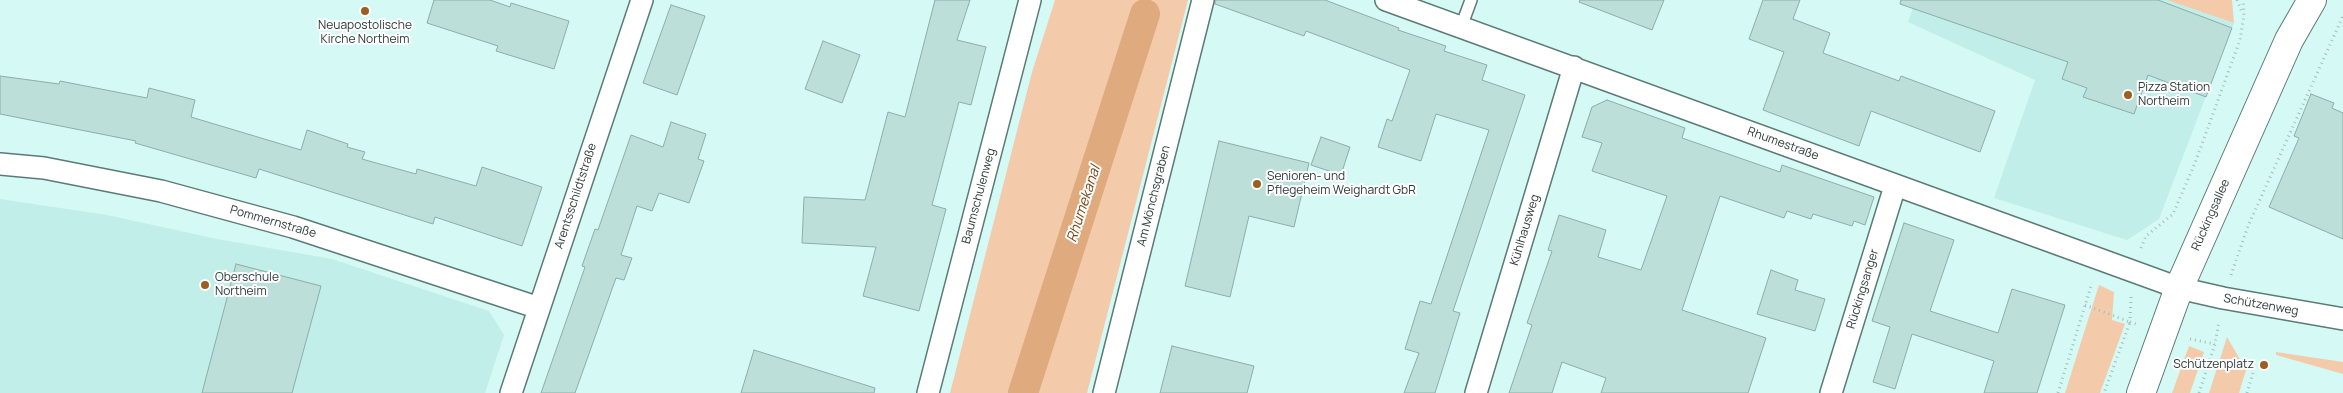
<!DOCTYPE html>
<html>
<head>
<meta charset="utf-8">
<style>
	body { margin:0 }
	canvas { display:block; background:#d5f9f4 }
</style>
</head>
<body>
<canvas width="2343" height="393"></canvas>
<script>
const context = document.querySelector('canvas').getContext('2d');
context.lineJoin = 'round';
function fillPath(path, color) { context.fillStyle = color; context.fill(path, 'evenodd'); }
const toPath = rows => new Path2D(rows.map(r => 'M' + r).join(''));
function stroke(path, color, width, dash) { context.strokeStyle = color; context.lineWidth = width; context.lineCap = dash ? 'butt' : 'round'; context.setLineDash(dash || []); context.stroke(path); }
function drawText(font, color, halo, rows, align = 'center') {
  context.font = font + ' Manrope,sans-serif'; context.lineWidth = 4; context.setLineDash([]); context.textBaseline = 'middle'; context.strokeStyle = halo; context.fillStyle = color; for (const [text, x, y, turn = 0] of rows) {
    context.save(); context.translate(x, y); context.rotate((+turn || 0) * Math.PI / 180); context.textAlign = isNaN(turn) ? turn : align; if (halo) context.strokeText(text, 0, 0); context.fillText(text, 0, 0); context.restore();
  }
}
const built = toPath([
	[1916,0,2167,0,2234,23,2159,219,2127,240,1994,198,2035,80,1908,22],
	[0,199,107,215,217,239,332,259,489,311,504,335,485,393,0,393]
]);
const green = toPath([
	[1055,0,1188,0,1087,393,950,393,1032,72],
	[2167,0,2232,0,2234,23],
	[2099,285,2114,292,2112,320,2125,324,2100,393,2065,393],
	[2227,337,2246,370,2239,393,2209,393],
	[2189,346,2204,352,2190,393,2172,393],
	[2276,352,2343,362,2343,374,2276,355]
]);
const canal = toPath([
	[1023,393,1145,14]
]);
const building = toPath([
	[434,0,490,0,510,7,511,3,569,21,554,69,496,51,498,46,427,23,434,0],
	[935,0,970,0,957,40,986,47,971,105,959,102,932,205,946,209,919,311,863,296,876,247,802,243,804,197,865,200,888,112,905,117,935,0],
	[1215,0,1325,0,1399,28,1398,30,1446,46,1444,51,1487,65,1482,80,1525,95,1453,311,1460,313,1435,393,1404,393,1419,353,1405,349,1420,301,1431,304,1489,130,1436,114,1421,161,1378,147,1387,119,1392,121,1410,70,1306,31,1304,36,1215,4,1215,0],
	[1580,0,1664,0,1652,30,1579,2,1580,0],
	[1763,0,1800,0,1793,19,1830,33,1823,53,1899,81,1901,76,1995,111,1980,152,1871,111,1859,146,1763,110,1784,52,1749,39,1763,0],
	[1901,0,2158,0,2232,28,2206,97,2148,75,2134,114,2083,97,2087,88,2062,79,2068,62,1900,4,1901,0],
	[671,5,705,16,677,95,643,83,671,5],
	[823,41,860,55,842,103,805,89,823,41],
	[0,76,59,84,60,81,147,98,149,88,195,100,191,117,301,150,307,130,348,144,347,147,365,152,362,159,416,174,417,169,476,186,482,167,542,187,522,246,435,217,433,224,259,169,256,178,135,143,136,141,0,114,0,76],
	[2311,94,2334,103,2332,108,2343,113,2343,239,2269,207,2299,138,2294,136,2311,94],
	[1607,100,1685,128,1682,138,1780,172,1782,165,1874,197,1865,225,1854,221,1852,226,1813,214,1811,219,1787,211,1784,218,1720,196,1682,310,1766,338,1748,393,1601,393,1606,378,1562,362,1552,393,1509,393,1532,325,1527,323,1552,251,1548,250,1559,215,1606,230,1598,257,1641,270,1667,196,1592,171,1602,143,1582,137,1592,107,1607,100],
	[671,122,706,134,698,159,704,161,689,203,659,193,652,211,637,206,621,255,632,258,624,280,616,278,575,393,541,393,585,267,582,266,595,229,598,230,631,135,663,147,671,122],
	[1321,137,1350,147,1341,175,1311,165,1321,137],
	[1219,141,1309,163,1294,227,1249,216,1230,297,1185,286,1219,141],
	[1904,223,1954,240,1930,311,1998,333,2012,289,2065,305,2037,393,1984,393,1994,361,1912,334,1895,389,1873,382,1890,327,1872,321,1904,223],
	[236,264,321,286,292,393,202,393,236,264],
	[1771,270,1798,280,1795,290,1825,299,1815,331,1757,314,1771,270],
	[1172,346,1254,366,1247,393,1160,393,1172,346],
	[754,350,875,388,874,393,741,393,754,350]
]);
const path = toPath([
	[2237,0,2242,12],
	[2141,248,2146,236,2173,214,2195,163,2240,40,2244,15,2243,0],
	[2231,275,2248,226,2343,16],
	[2131,297,2130,322,2136,324],
	[2085,305,2130,322,2104,393],
	[2190,339,2215,344],
	[2058,393,2092,283],
	[2199,393,2215,344,2219,322],
	[2247,393,2253,373]
]);
const lane = toPath([
	[1461,27,1471,0]
]);
const street = toPath([
	[1386,0,2179,288,2223,298,2343,319],
	[0,164,44,168,161,191,293,227,539,308],
	[511,393,642,0],
	[928,393,1030,0],
	[1104,393,1203,0],
	[1476,393,1574,67],
	[1831,393,1895,186]
]);
const secondary = toPath([
	[2141,393,2179,288,2289,40,2312,0]
]);
const markers = [
	[365,11,5,"#9b5f22"],
	[2128,95,5,"#9b5f22"],
	[1257,184,5,"#9b5f22"],
	[205,285,5,"#9b5f22"],
	[2264,365,5,"#9b5f22"]
];
const poiNames = [
	["Neuapostolische",365,26,"center"],
	["Kirche Northeim",365,40,"center"],
	["Pizza Station",2138,88],
	["Northeim",2138,102],
	["Senioren- und",1267,177],
	["Pflegeheim Weighardt GbR",1267,191],
	["Oberschule",215,278],
	["Northeim",215,292],
	["Schützenplatz",2254,365,"right"]
];
const streetNames = [
	["Rhumestraße",1783,144,20],
	["Arentsschildtstraße",576,196,-72],
	["Baumschulenweg",979,196,-75],
	["Am Mönchsgraben",1154,196,-76],
	["Rückingsallee",2211,215,-66],
	["Pommernstraße",273,222,16],
	["Kühlhausweg",1525,230,-73],
	["Rückingsanger",1863,289,-73],
	["Schützenweg",2261,305,10]
];
const waterNames = [
	["Rhumekanal",1084,204,-72]
];
fillPath(built, '#c1eee8');
fillPath(green, '#f3cbab');
stroke(canal, '#deaa7e', 30);
fillPath(building, '#bcdfda');
stroke(building, '#8caeaa', 1);
stroke(lane, '#5b7b77', 14);
stroke(street, '#5b7b77', 24);
stroke(secondary, '#5b7b77', 30);
stroke(path, '#a1beba', 3, [1, 4]);
stroke(lane, '#fff', 11);
stroke(street, '#fff', 21);
stroke(secondary, '#fff', 28);
for (const [x, y, r, color] of markers) { const dot = new Path2D(); dot.arc(x, y, r, 0, 2 * Math.PI); context.fillStyle = color; context.fill(dot); stroke(dot, '#fdfdfd', 2); }
drawText('12px', '#2e3c3a', '#fdfdfd', poiNames, 'left');
drawText('12px', '#2e3c3a', '#fdfdfd', streetNames);
drawText('italic 14px', '#774613', '#fdfdfd', waterNames);
</script>
</body>
</html>
